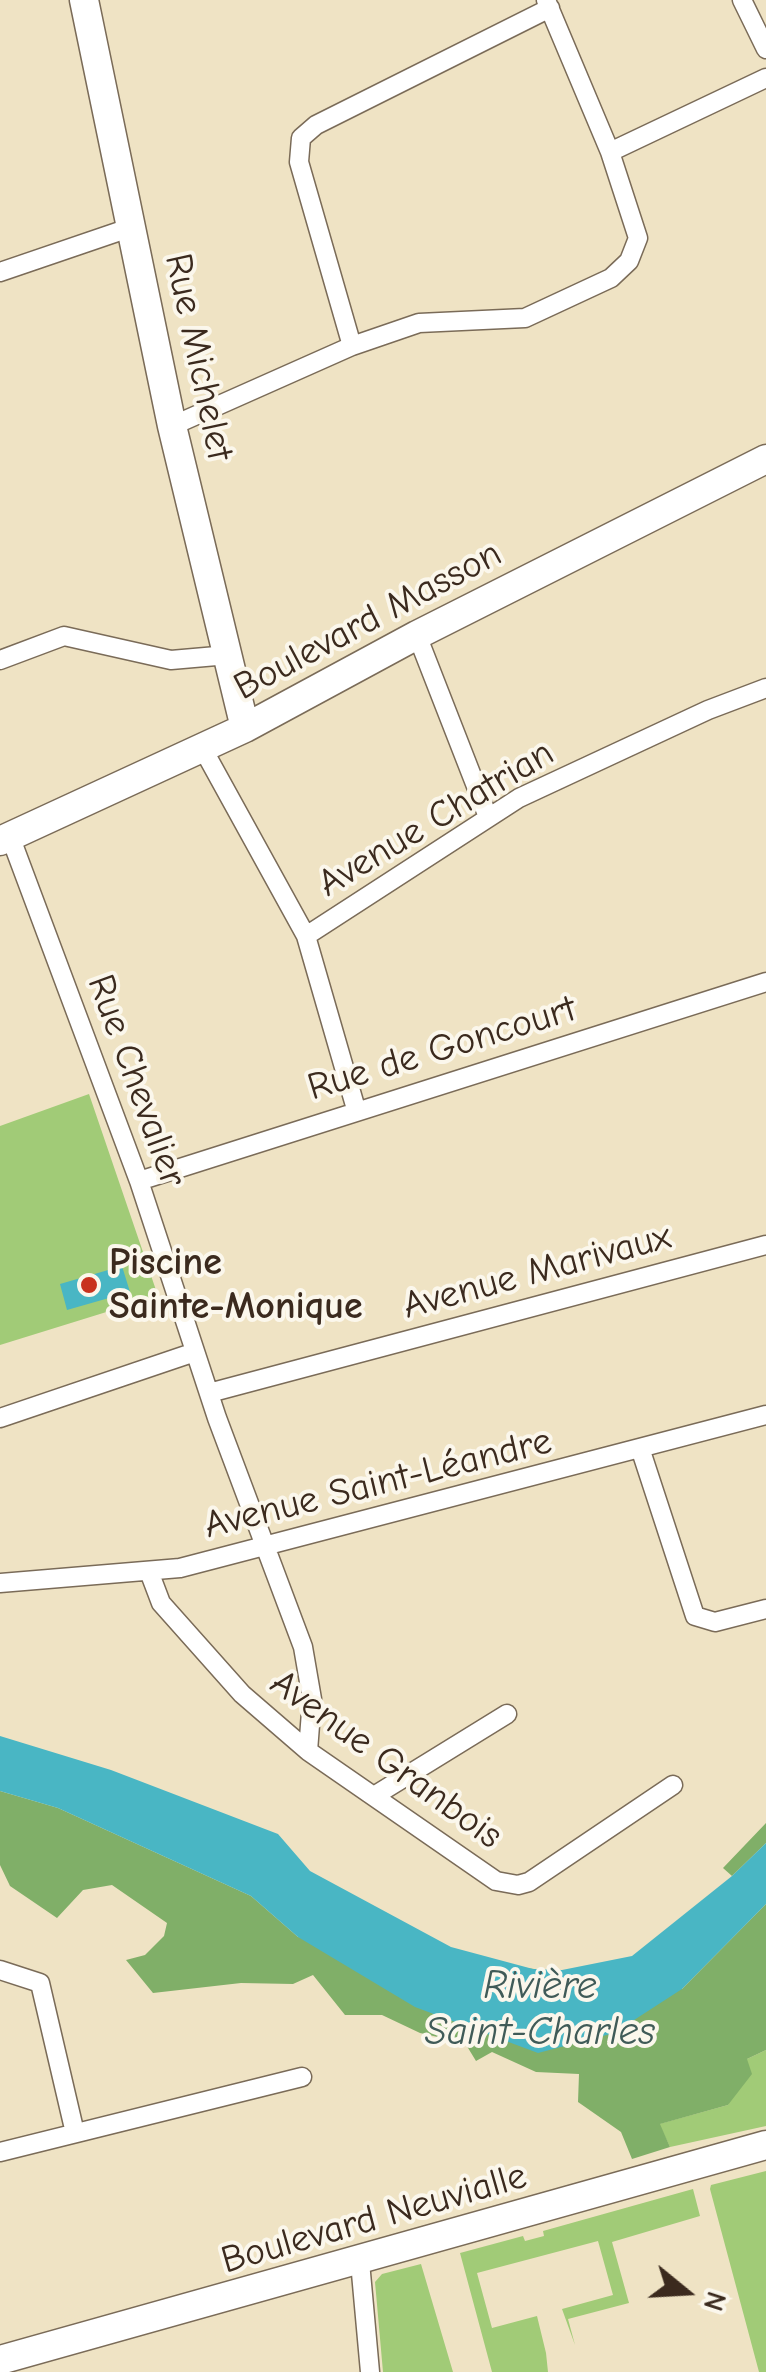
<!DOCTYPE html>
<html>
<head>
<meta charset="utf-8">
<style>
	body { margin:0 }
	#map { position:relative; width:766px; height:2372px; overflow:hidden; background:#efe3c4; font-family:"Comic Neue",sans-serif }
	canvas { display:block }
	.north { position:absolute; left:636px; top:2242px; width:100px; height:100px; -webkit-text-stroke:8px #fbf7ec; paint-order:stroke; rotate:108deg; font-size:28px; font-weight:700; line-height:40px; text-align:center; color:#3b2a1e }
	.north::after { content:''; display:block; margin:auto; width:35px; height:45px; background:#3b2a1e; clip-path:polygon(50% 0,100% 100%,50% 72%,0 100%) }
</style>
</head>
<body>
<div id="map">
<canvas width="766" height="2372"></canvas>
<div class="north">N</div>
</div>
<script>
const context = document.querySelector('canvas').getContext('2d');
context.lineJoin = 'round';
function fillPath(path, color) { context.fillStyle = color; context.fill(path, 'evenodd'); }
const toPath = rows => new Path2D(rows.map(r => 'M' + r).join(''));
function stroke(path, color, width, dash) { context.strokeStyle = color; context.lineWidth = width; context.lineCap = dash ? 'butt' : 'round'; context.setLineDash(dash || []); context.stroke(path); }
function drawText(font, color, halo, rows, align = 'center') {
  context.font = font + ' "Comic Neue",sans-serif'; context.lineWidth = 8; context.setLineDash([]); context.textBaseline = 'middle'; context.strokeStyle = halo; context.fillStyle = color; for (const [text, x, y, turn = 0] of rows) {
    context.save(); context.translate(x, y); context.rotate((+turn || 0) * Math.PI / 180); context.textAlign = isNaN(turn) ? turn : align; if (halo) context.strokeText(text, 0, 0); context.fillText(text, 0, 0); context.restore();
  }
}
const green = toPath([
	[89,1094,158,1296,0,1345,0,1126],
	[766,2050,766,2126,670,2147,659,2124,728,2105,747,2059],
	[766,2171,766,2372,759,2372,710,2189,711,2185],
	[693,2189,700,2216,612,2242,629,2303,568,2319,575,2345,562,2309,613,2295,598,2241,477,2273,492,2328,537,2316,546,2353,548,2372,492,2372,460,2253,523,2236,525,2241,544,2236,543,2231],
	[421,2264,453,2372,383,2372,375,2282,382,2274]
]);
const forest = toPath([
	[0,1791,58,1808,251,1896,298,1937,682,1989,766,1904,766,2050,747,2059,752,2074,728,2105,660,2124,670,2147,632,2159,621,2132,578,2102,579,2074,536,2072,492,2052,476,2061,465,2043,420,2033,382,2015,345,2015,313,1975,293,1984,241,1983,153,1993,126,1960,145,1955,164,1936,167,1923,112,1885,83,1890,57,1918,10,1886,0,1865],
	[766,1823,766,1843,732,1876,723,1868]
]);
const water = toPath([
	[122,1266,130,1292,67,1310,60,1284],
	[0,1736,111,1770,278,1834,310,1871,451,1947,533,1969,562,1970,632,1956,732,1876,766,1843,766,1904,682,1989,614,2033,538,2053,415,2007,298,1937,251,1896,58,1808,0,1791]
]);
const street = toPath([
	[742,0,766,49],
	[610,152,766,78],
	[0,272,132,227],
	[352,346,299,162,301,138,316,125,550,8],
	[172,426,352,346,419,323,525,318,611,278,629,261,638,238,610,152,546,0],
	[417,635,488,817],
	[0,660,64,636,171,660,228,655],
	[203,749,306,936],
	[10,836,139,1181,217,1418,303,1647,312,1699,308,1751],
	[356,1109,306,936,519,798,708,710,766,688],
	[139,1181,766,982],
	[209,1393,766,1245],
	[0,1418,195,1352],
	[641,1451,695,1616,715,1622,766,1609],
	[150,1574,161,1603,242,1694,308,1751,496,1881,518,1885,529,1882,673,1785],
	[0,1583,180,1568,766,1415],
	[374,1796,507,1714],
	[0,1970,40,1983,75,2133],
	[0,2152,302,2077],
	[360,2262,370,2372]
]);
const secondary = toPath([
	[84,0,172,426,245,728],
	[0,841,245,728,417,635,766,459],
	[0,2360,766,2145]
]);
const markers = [
	[89,1285,10,"#c8321e"]
];
const streetNames = [
	["Rue Michelet",198,357,78],
	["Boulevard Masson",368,621,-28],
	["Avenue Chatrian",436,819,-31],
	["Rue de Goncourt",442,1049,-17],
	["Rue Chevalier",136,1081,70],
	["Avenue Marivaux",537,1272,-15],
	["Avenue Saint-Léandre",378,1484,-14],
	["Avenue Granbois",386,1760,36],
	["Boulevard Neuvialle",374,2219,-16]
];
const poiNames = [
	["Piscine",109,1263],
	["Sainte-Monique",109,1307]
];
const waterNames = [
	["Rivière",540,1987],
	["Saint-Charles",540,2033]
];
fillPath(green, '#a1cb77');
fillPath(forest, '#80af68');
fillPath(water, '#49b6c4');
stroke(street, '#7a6b58', 21);
stroke(secondary, '#7a6b58', 31);
stroke(street, '#fff', 18);
stroke(secondary, '#fff', 28);
for (const [x, y, r, color] of markers) { const dot = new Path2D(); dot.arc(x, y, r, 0, 2 * Math.PI); context.fillStyle = color; context.fill(dot); stroke(dot, '#fbf7ec', 4); }
drawText('38px', '#3b2a1e', '#fbf7ec', streetNames);
drawText('bold 38px', '#3b2a1e', '#fbf7ec', poiNames, 'left');
drawText('italic 40px', '#405b58', '#fbf7ec', waterNames);
</script>
</body>
</html>
